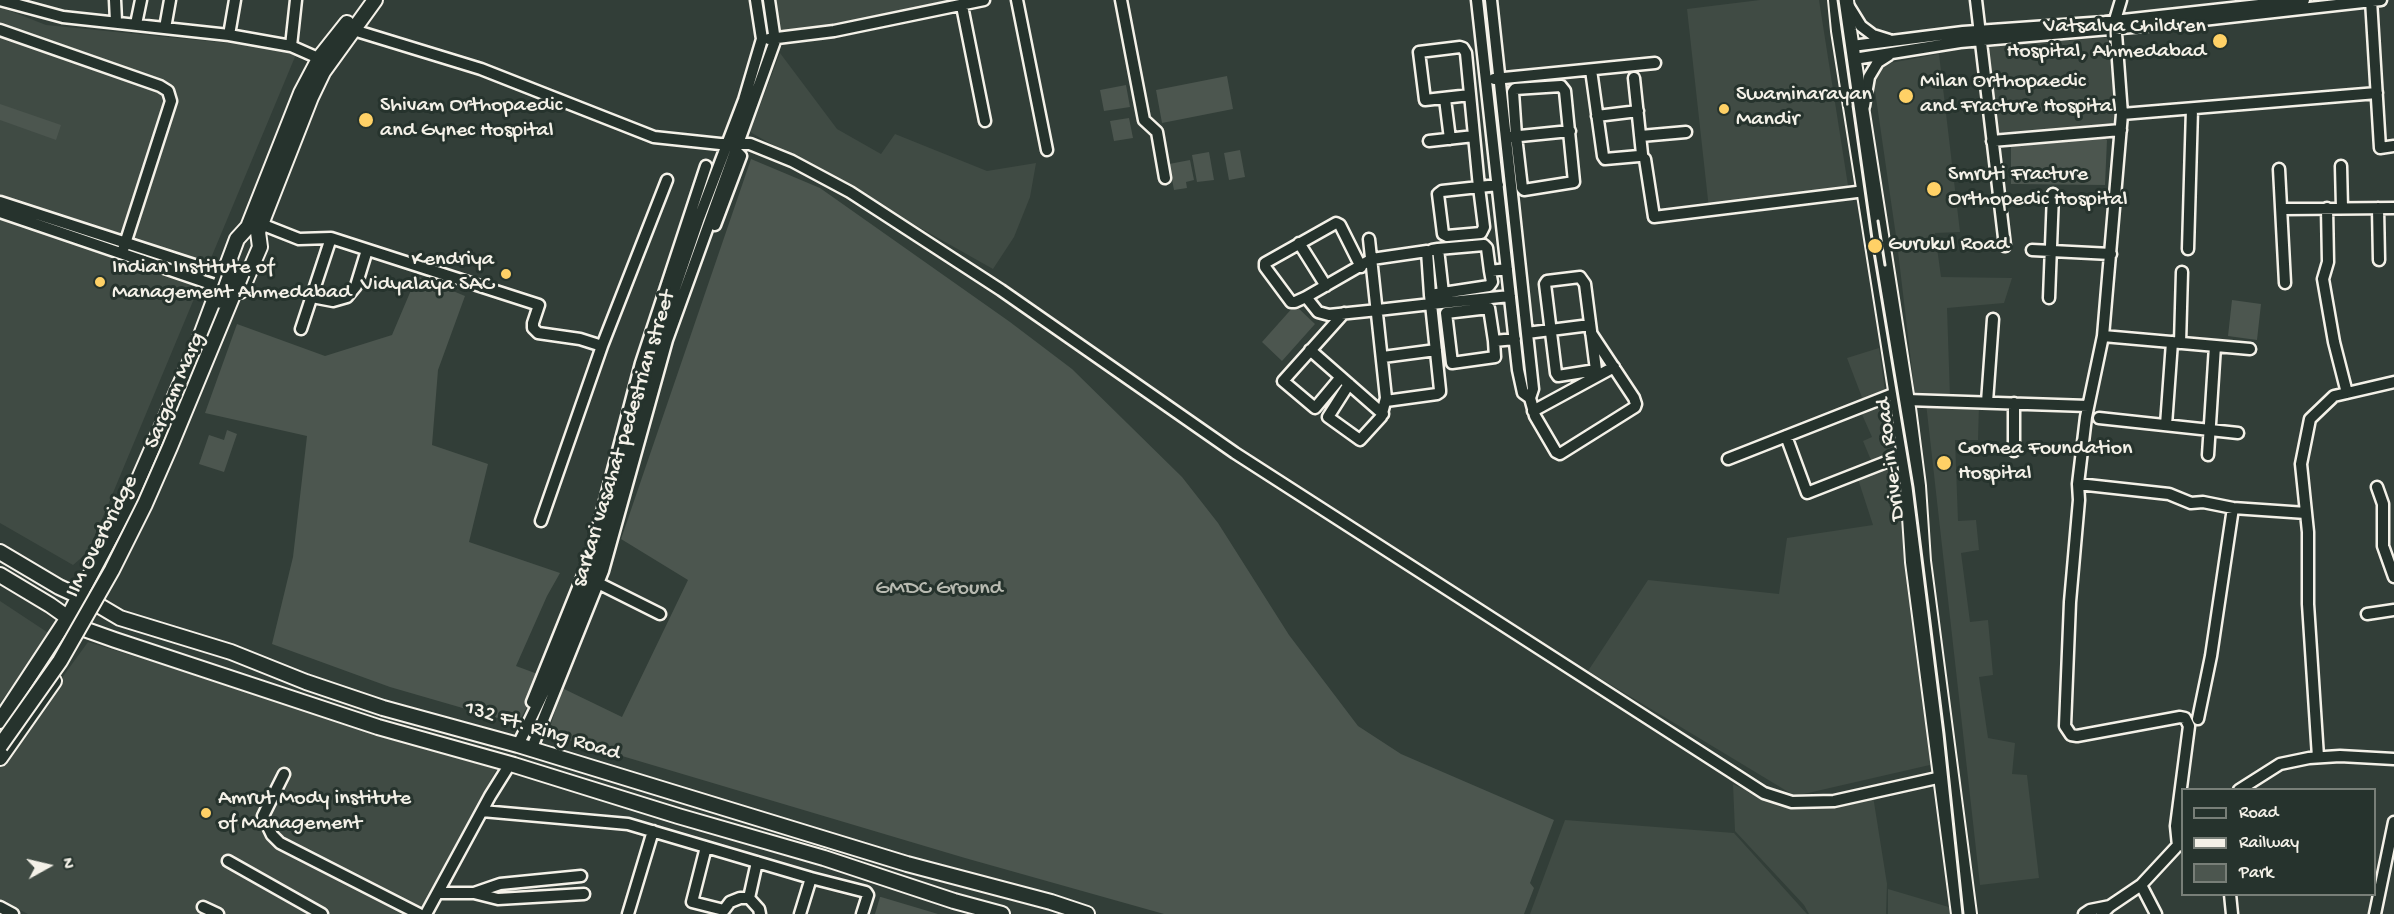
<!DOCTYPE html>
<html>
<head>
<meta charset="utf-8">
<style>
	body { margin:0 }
	#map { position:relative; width:2394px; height:914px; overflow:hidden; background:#323e38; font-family:"Gochi Hand",sans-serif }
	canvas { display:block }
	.legend { position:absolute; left:2181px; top:788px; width:195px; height:108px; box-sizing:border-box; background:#26332d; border:2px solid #787f78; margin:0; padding:8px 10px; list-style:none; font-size:18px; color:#f4f1e8 }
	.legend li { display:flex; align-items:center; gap:12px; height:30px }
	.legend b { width:30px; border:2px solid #787f78 }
	.north { position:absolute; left:18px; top:836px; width:60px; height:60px; -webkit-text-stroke:4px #26332d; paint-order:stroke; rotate:82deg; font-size:16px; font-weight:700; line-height:24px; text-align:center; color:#f4f1e8 }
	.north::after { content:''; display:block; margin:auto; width:21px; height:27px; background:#f4f1e8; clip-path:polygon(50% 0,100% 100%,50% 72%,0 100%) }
</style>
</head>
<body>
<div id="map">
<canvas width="2394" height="914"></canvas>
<ul class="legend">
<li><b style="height:8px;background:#26332d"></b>Road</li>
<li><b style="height:8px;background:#f4f1e8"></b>Railway</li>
<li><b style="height:16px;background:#4c564f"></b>Park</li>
</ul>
<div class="north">N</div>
</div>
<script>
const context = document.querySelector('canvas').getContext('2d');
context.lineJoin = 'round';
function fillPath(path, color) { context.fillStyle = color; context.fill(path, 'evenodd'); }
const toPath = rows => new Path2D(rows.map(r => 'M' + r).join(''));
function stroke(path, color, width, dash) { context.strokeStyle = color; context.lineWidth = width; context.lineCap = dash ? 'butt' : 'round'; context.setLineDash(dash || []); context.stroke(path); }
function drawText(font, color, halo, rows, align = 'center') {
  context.font = font + ' "Gochi Hand",sans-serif'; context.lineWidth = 6; context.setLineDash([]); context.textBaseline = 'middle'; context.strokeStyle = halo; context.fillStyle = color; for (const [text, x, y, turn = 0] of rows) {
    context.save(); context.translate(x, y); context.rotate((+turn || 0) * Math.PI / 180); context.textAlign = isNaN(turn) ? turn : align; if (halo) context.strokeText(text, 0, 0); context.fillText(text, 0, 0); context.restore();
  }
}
const built = toPath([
	[763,0,974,0,767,39],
	[1760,0,1819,0,1849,192,1709,209,1687,9],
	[0,7,46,25,288,49,297,52,105,512,87,553,73,565,0,523],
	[2112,37,2117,128,1997,139,1987,47],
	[780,53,837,129,881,154,895,134,987,171,1036,163,1030,197,1014,237,993,269,750,132],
	[1939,54,1960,232,1935,233,1941,277,2012,278,2004,303,1947,308,1950,397,1915,395,1897,243,1873,77,1879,65],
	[1879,348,1903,520,1934,764,1795,796,1588,671,1648,580,1779,594,1787,538,1873,525,1858,479,1876,472,1863,441,1872,437,1857,403,1863,400,1847,358],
	[1926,403,1979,405,1978,440,1955,440,1958,521,1976,520,1979,550,1961,553,1970,622,1988,620,1993,675,1979,677,1988,738,2015,743,2012,774,2027,775,2039,878,1980,885],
	[0,601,50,634,0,703],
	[88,642,497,768,420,914,28,914,0,900,0,763],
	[1733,784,1781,807,1835,803,1873,796,1887,884,1886,914,1809,914,1804,905,1735,831],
	[1565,820,1734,833,1807,914,1530,914],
	[1888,889,1952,908,1953,914,1888,914]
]);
const green = toPath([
	[1227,76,1233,109,1162,123,1156,90],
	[1126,85,1130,107,1104,111,1100,90],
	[0,104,61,125,56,140,0,120],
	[1129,118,1133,138,1114,141,1110,121],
	[2103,137,2107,140,2105,185,2011,184,2011,146],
	[1240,150,1245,177,1229,180,1224,153],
	[1209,152,1214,180,1197,182,1192,155],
	[751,159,820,188,1010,322,1072,369,1182,477,1218,523,1289,635,1358,726,1401,754,1554,820,1530,883,1534,888,1524,914,1164,914,965,858,548,734,562,688,622,717,688,580,621,539],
	[1190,160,1194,180,1186,182,1187,188,1174,190,1169,164],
	[417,276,465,296,438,370,432,445,488,464,469,542,560,573,547,596,516,666,543,676,518,724,390,687,272,644,293,557,307,436,205,413,237,324,325,356,392,335],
	[2232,300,2261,304,2257,340,2228,336],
	[1295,305,1315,324,1282,361,1262,342],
	[227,430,237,434,224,472,199,464,209,435,224,440],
	[880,897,881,897,938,914,875,914]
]);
const minor = toPath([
	[0,0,63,17,229,35,291,46,325,61],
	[115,0,116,21],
	[1017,0,1047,150],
	[1121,0,1144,120,1157,132,1165,178],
	[1477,0,1518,370,1523,393,1530,398],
	[1491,0,1533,389,1530,398,1535,416,1556,452,1560,454,1635,407,1636,404,1634,398,1591,333],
	[1976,0,2005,246],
	[2121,0,2115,20,2122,114,2103,336,2086,417,2078,484,2079,500,2070,602,2065,726,2071,735,2077,736,2180,717,2185,718,2189,726,2176,826,2178,846],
	[2371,0,2380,148,2394,146],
	[1848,5,1861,26,1873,35,1889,40],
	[962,6,985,121],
	[136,24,141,0],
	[165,28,170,0],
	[347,28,481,69,654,137,720,144,750,144,792,161,850,192,1001,290,1235,453,1764,793,1792,802,1834,801,1946,776],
	[0,30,160,86,168,91,171,101,122,253],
	[229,35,235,0],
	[769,39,834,31,984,0],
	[291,46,296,0],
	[1852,46,1963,32,2105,22,2304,0],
	[1854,59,1960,42,2167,24,2381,0],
	[1591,70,1603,156,1605,159,1639,156,1642,154,1634,78],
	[1494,79,1655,63],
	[1561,86,1565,91,1574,182,1524,190,1522,188,1516,136,1513,92,1515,89,1561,86],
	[1470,95,1425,100,1419,52,1460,47,1463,48,1466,53,1479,187,1442,191,1438,194,1443,234,1447,236,1481,233,1484,227,1479,187,1498,185],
	[1445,99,1450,139],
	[1864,106,1869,77,1878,62,1889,55],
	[2122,114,2377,93],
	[1597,116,1638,111],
	[1641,136,1686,132],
	[1510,137,1570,131],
	[1429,141,1474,136],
	[1992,141,2121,130],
	[1645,159,1654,217,1865,191],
	[2341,166,2342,208],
	[2279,169,2285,283],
	[0,202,225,275],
	[2327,208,2328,262,2323,279,2334,342,2347,393],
	[2378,208,2379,260],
	[2283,209,2394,208],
	[0,212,220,287],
	[261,224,299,239,331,238,539,305,533,323,533,328,538,333,580,339,602,346,541,521],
	[715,225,741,156,736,151],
	[1299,243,1326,286],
	[1438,249,1484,245,1487,248,1490,271],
	[2188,249,2192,109],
	[1432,250,1438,249,1443,293],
	[2032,250,2111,254],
	[1580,277,1585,284,1596,370,1558,376,1556,373,1545,284,1547,281,1580,277],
	[1430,295,1489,286,1492,282,1490,271,1507,269],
	[312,297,333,301,347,297,356,286,367,250],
	[1306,297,1295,302,1291,302,1265,267,1265,263,1336,223,1340,225,1361,267],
	[2049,298,2053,194],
	[301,329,331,238],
	[1527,333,1590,325],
	[2103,336,2250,349],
	[1494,341,1489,308,1446,313,1452,363,1495,357,1494,341,1515,339],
	[2180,343,2182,272],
	[602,346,667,180],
	[1310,350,1383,414],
	[1383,357,1436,350],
	[1341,377,1315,408,1283,381,1344,313],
	[1349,384,1328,417,1360,440,1381,417,1386,398,1369,239],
	[1907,400,2088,406],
	[1386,401,1437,394,1440,392,1440,390,1431,304,1430,295,1427,251,1372,259,1306,297,1318,312,1329,315,1378,310,1431,304,1510,296],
	[1987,402,1993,319],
	[2014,403,2014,451],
	[1533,411,1614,367],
	[2099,418,2238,433],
	[2166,425,2172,342],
	[1786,436,1807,493,1904,455],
	[2208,455,2215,346],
	[1728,459,1901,391],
	[2078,484,2169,494,2191,503,2203,502,2233,508,2306,513],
	[2377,487,2383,504,2383,546,2394,577],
	[598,583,660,614],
	[2367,614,2394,610],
	[532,702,590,558,641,363,706,166],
	[2198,719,2211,656,2233,508],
	[518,745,546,687,598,562,654,350,699,218,744,100,762,39,756,0],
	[531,750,603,571,667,340,775,41,769,0],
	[2318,757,2308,604,2308,532,2301,464,2310,419,2334,396,2394,382],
	[284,774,263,816,272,835,280,843,419,914],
	[2239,790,2280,764,2309,758,2340,756,2394,759],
	[482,811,628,824,811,878,866,892,868,895,862,914],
	[706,847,692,902,724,910,730,902,740,898,749,898,759,909,760,914],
	[228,861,322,914],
	[2141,885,2156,914],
	[438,893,474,893,498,899,584,894],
	[474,893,500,884,581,876],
	[2230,894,2232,914],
	[749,898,757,862],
	[0,907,13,914],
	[203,907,218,914],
	[426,914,490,796,510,764],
	[628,914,653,831],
	[800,914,811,878],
	[2084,914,2090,910,2110,906],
	[2102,914,2110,906,2141,885,2181,842],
	[2375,914,2394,822]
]);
const major = toPath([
	[1836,0,1839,31,1899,409,1908,487,1913,562,1959,914],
	[1846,0,1849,30,1908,408,1918,486,1923,561,1969,914],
	[241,291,260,247,258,232,311,97,323,72,375,0],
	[0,552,59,587,98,605,120,618,231,652,306,682,383,708,518,745,907,864,1051,902,1087,914],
	[0,575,50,605,84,629,115,640,378,727,514,765,678,816,824,858,954,901,1002,914],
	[0,721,67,619,127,506,197,346,237,239,248,227,301,93,320,57,347,23],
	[0,758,54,681]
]);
const rail = toPath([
	[1838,0,1873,246,1913,487,1944,734,1963,914],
	[1878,221,1885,265]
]);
const majorBridge = toPath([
	[221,301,230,276],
	[0,746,60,661,112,570,145,504,170,447,242,273]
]);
const markers = [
	[2220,41,8,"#ffd166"],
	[1906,96,8,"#ffd166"],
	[1724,109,6,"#ffd166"],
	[366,120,8,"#ffd166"],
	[1934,189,8,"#ffd166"],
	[1875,246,8,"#ffd166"],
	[506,274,6,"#ffd166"],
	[100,282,6,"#ffd166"],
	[1944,463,8,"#ffd166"],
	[206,813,6,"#ffd166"]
];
const poiNames = [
	["Vatsalya Children",2206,28,"right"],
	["Hospital, Ahmedabad",2206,53,"right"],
	["Milan Orthopaedic",1920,83],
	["and Fracture Hospital",1920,108],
	["Swaminarayan",1736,96],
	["Mandir",1736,121],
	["Shivam Orthopaedic",380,107],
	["and Gynec Hospital",380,132],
	["Smruti Fracture",1948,176],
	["Orthopedic Hospital",1948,201],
	["Gurukul Road",1888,246],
	["Kendriya",494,261,"right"],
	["Vidyalaya SAC",494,286,"right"],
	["Indian Institute of",112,269],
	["Management Ahmedabad",112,294],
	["Cornea Foundation",1958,450],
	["Hospital",1958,475],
	["Amrut Mody institute",218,800],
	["of Management",218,825]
];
const streetNames = [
	["Sargam Marg",176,391,-67],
	["sarkari vasahat pedestrian street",625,439,-73],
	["Drive-in Road",1892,459,-97],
	["IIM Overbridge",103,537,-63],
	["132 Ft. Ring Road",542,732,17]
];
const parkNames = [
	["GMDC Ground",939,590]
];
fillPath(built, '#404b44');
fillPath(green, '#4c564f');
stroke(minor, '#f4f1e8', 15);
stroke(major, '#f4f1e8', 18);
stroke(minor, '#26332d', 10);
stroke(major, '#26332d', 14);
stroke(rail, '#f4f1e8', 3);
stroke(majorBridge, '#f4f1e8', 18, []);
stroke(majorBridge, '#26332d', 14);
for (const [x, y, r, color] of markers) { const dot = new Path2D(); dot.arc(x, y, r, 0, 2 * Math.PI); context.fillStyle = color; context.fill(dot); stroke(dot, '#26332d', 2); }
drawText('22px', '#f4f1e8', '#26332d', poiNames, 'left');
drawText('22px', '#f4f1e8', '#26332d', streetNames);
drawText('22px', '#b9bbb2', '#26332d', parkNames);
</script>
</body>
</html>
